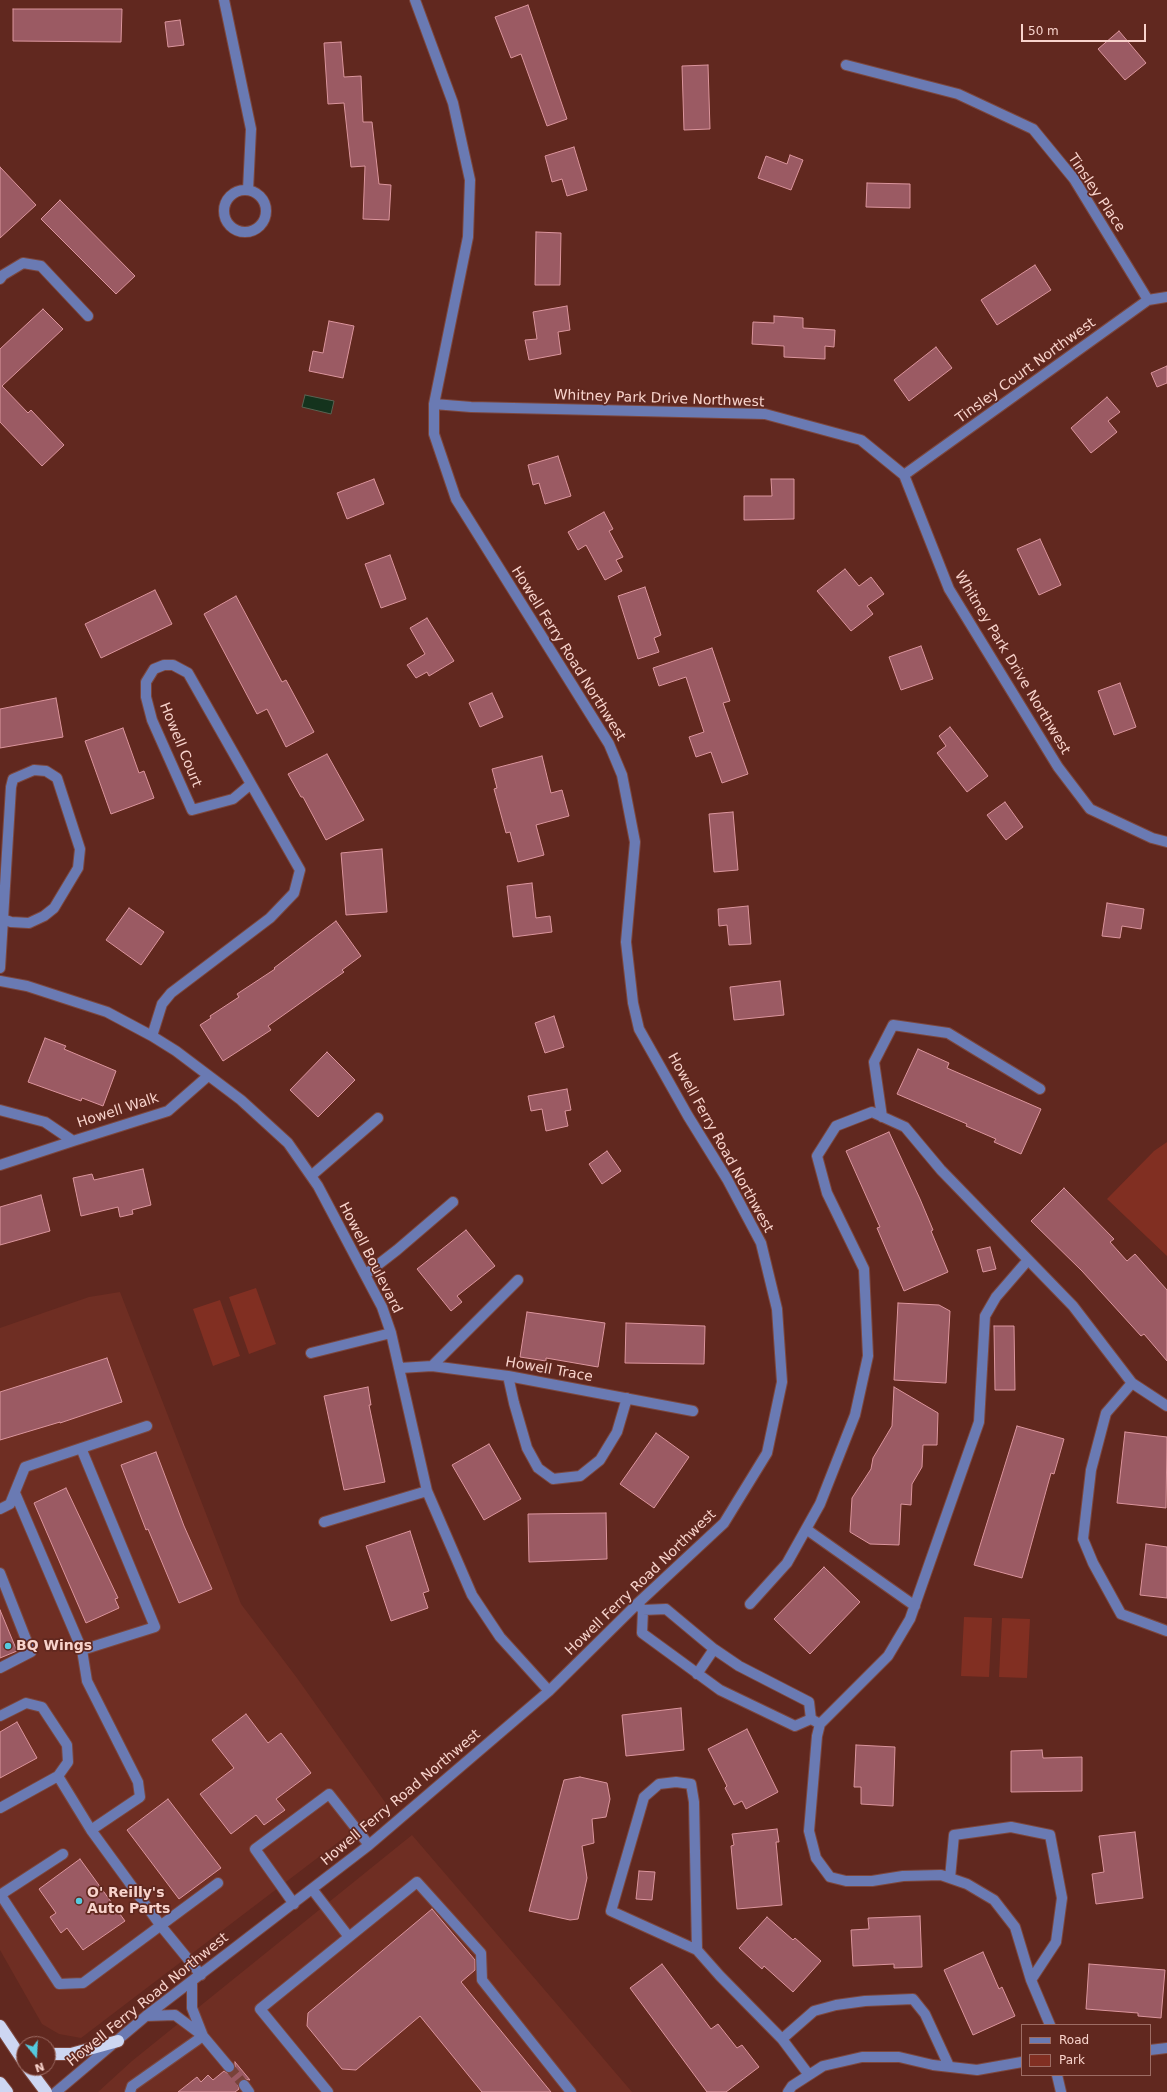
<!DOCTYPE html>
<html>
<head>
<meta charset="utf-8">
<style>
	body { margin:0 }
	#map { position:relative; width:1167px; height:2092px; overflow:hidden; background:#61281f; font-family:"DejaVu Sans",sans-serif }
	canvas { display:block }
	.legend { position:absolute; left:1021px; top:2024px; width:130px; height:52px; box-sizing:border-box; background:#61281f; border:1px solid #9d6c64; margin:0; padding:5px 7px; list-style:none; font-size:12px; color:#f8d3cc }
	.legend li { display:flex; align-items:center; gap:8px; height:20px }
	.legend b { width:20px; border:1px solid #9d6c64 }
	.north { position:absolute; left:16px; top:2036px; width:40px; height:40px; box-sizing:border-box; background:#61281f; border:1px solid #9d6c64; border-radius:50%; rotate:162deg; font-size:11px; font-weight:700; line-height:16px; text-align:center; color:#f8d3cc }
	.north::after { content:''; display:block; margin:auto; width:14px; height:18px; background:#55cadf; clip-path:polygon(50% 0,100% 100%,50% 72%,0 100%) }
	.scale { position:absolute; left:1021px; top:24px; width:125px; height:18px; box-sizing:border-box; border:2px solid #f8d3cc; border-top:0; padding-left:5px; font-size:12px; line-height:14px; white-space:nowrap; color:#f8d3cc; -webkit-text-stroke:3px #61281f; paint-order:stroke }
</style>
</head>
<body>
<div id="map">
<canvas width="1167" height="2092"></canvas>
<ul class="legend">
<li><b style="height:5px;background:#6a7ab3"></b>Road</li>
<li><b style="height:11px;background:#812f22"></b>Park</li>
</ul>
<div class="north">N</div>
<div class="scale">50 m</div>
</div>
<script>
const context = document.querySelector('canvas').getContext('2d');
context.lineJoin = 'round';
function fillPath(path, color) { context.fillStyle = color; context.fill(path, 'evenodd'); }
const toPath = rows => new Path2D(rows.map(r => 'M' + r).join(''));
function stroke(path, color, width, dash) { context.strokeStyle = color; context.lineWidth = width; context.lineCap = dash ? 'butt' : 'round'; context.setLineDash(dash || []); context.stroke(path); }
function drawText(font, color, halo, rows, align = 'center') {
  context.font = font + ' "DejaVu Sans",sans-serif'; context.lineWidth = 3.5; context.setLineDash([]); context.textBaseline = 'middle'; context.strokeStyle = halo; context.fillStyle = color; for (const [text, x, y, turn = 0] of rows) {
    context.save(); context.translate(x, y); context.rotate((+turn || 0) * Math.PI / 180); context.textAlign = isNaN(turn) ? turn : align; if (halo) context.strokeText(text, 0, 0); context.fillText(text, 0, 0); context.restore();
  }
}
const built = toPath([
	[120,1292,241,1604,297,1678,387,1805,81,2038,59,2034,42,2024,0,1950,0,1328,89,1297],
	[412,1835,632,2092,98,2092,132,2061]
]);
const green = toPath([
	[1167,1142,1167,1256,1107,1199,1154,1151],
	[256,1288,276,1344,249,1354,229,1297],
	[220,1300,240,1356,213,1366,193,1309],
	[964,1617,992,1618,989,1677,961,1676],
	[1002,1618,1030,1619,1027,1678,999,1677]
]);
const water = toPath([
	[305,395,334,401,331,414,302,407,305,395]
]);
const building = toPath([
	[528,5,567,119,547,126,521,54,511,58,495,17,528,5],
	[13,9,122,9,121,42,13,41,13,9],
	[180,20,184,45,168,47,165,22,180,20],
	[1119,31,1146,63,1125,80,1098,49,1119,31],
	[341,42,344,77,361,76,363,122,372,122,379,184,391,185,389,220,363,219,365,166,351,167,344,103,328,104,324,43,341,42],
	[708,65,710,129,684,130,682,66,708,65],
	[574,147,587,190,567,196,562,179,552,182,545,156,574,147],
	[790,155,803,160,791,190,758,178,766,156,787,164,790,155],
	[0,167,36,205,0,238,0,167],
	[867,183,910,184,910,208,866,207,867,183],
	[60,200,135,276,116,294,41,219,60,200],
	[536,232,561,233,560,285,535,285,536,232],
	[1035,265,1051,290,997,325,981,300,1035,265],
	[567,306,570,330,558,332,561,354,529,360,525,340,537,339,533,312,567,306],
	[43,309,63,329,2,386,28,413,31,410,64,445,42,466,0,422,0,349,43,309],
	[774,316,803,318,803,328,835,330,834,347,825,346,825,359,784,357,784,346,752,344,753,322,774,323,774,316],
	[329,321,354,326,343,378,309,371,313,351,323,353,329,321],
	[936,347,952,368,909,401,894,380,936,347],
	[1167,366,1167,383,1157,387,1151,373,1167,366],
	[1107,397,1120,412,1108,421,1117,432,1091,453,1071,428,1107,397],
	[558,456,571,496,545,504,539,483,533,485,528,465,558,456],
	[374,479,384,504,347,519,337,493,374,479],
	[771,479,794,479,794,519,744,520,744,496,772,496,771,479],
	[604,512,613,529,609,531,623,557,616,560,622,571,605,580,586,545,578,550,568,532,604,512],
	[1040,539,1061,585,1039,595,1017,549,1040,539],
	[390,555,406,599,381,608,365,564,390,555],
	[845,569,859,586,871,577,884,594,867,606,873,614,851,631,817,591,845,569],
	[645,587,661,635,654,638,659,652,638,659,618,596,645,587],
	[155,590,172,624,101,658,85,624,155,590],
	[236,596,282,682,286,680,314,732,286,747,267,709,257,714,204,614,236,596],
	[427,618,454,661,429,676,427,672,416,678,407,665,425,654,410,628,427,618],
	[921,646,933,679,901,690,889,657,921,646],
	[712,648,730,701,723,703,748,774,722,783,711,752,696,757,689,737,704,732,686,677,659,686,653,668,712,648],
	[1120,683,1136,727,1114,735,1098,691,1120,683],
	[492,693,503,717,480,727,469,703,492,693],
	[56,698,63,737,0,748,0,709,56,698],
	[950,727,988,776,967,792,937,753,946,746,939,736,950,727],
	[123,728,139,773,144,771,154,798,111,814,85,741,123,728],
	[327,754,364,820,326,840,303,797,301,797,288,774,327,754],
	[542,756,551,793,562,790,569,816,536,825,544,855,518,862,510,832,506,833,494,789,497,788,492,769,542,756],
	[1005,802,1023,827,1006,840,987,815,1005,802],
	[733,812,738,870,714,872,709,814,733,812],
	[382,849,387,912,346,915,341,853,382,849],
	[532,883,536,918,550,916,552,932,513,937,507,886,532,883],
	[1107,903,1144,909,1141,929,1122,926,1120,938,1102,936,1107,903],
	[748,906,751,944,729,945,727,925,719,926,718,909,748,906],
	[129,908,164,932,141,965,106,940,129,908],
	[336,921,361,956,342,970,344,972,268,1026,271,1030,223,1061,200,1025,211,1018,210,1016,239,997,237,994,275,969,274,968,336,921],
	[780,981,784,1015,734,1020,730,987,780,981],
	[554,1016,564,1047,545,1053,535,1023,554,1016],
	[45,1038,66,1046,64,1049,116,1071,103,1106,82,1098,81,1101,28,1082,45,1038],
	[918,1049,949,1063,947,1068,1041,1109,1021,1154,994,1142,996,1139,966,1126,967,1124,897,1094,918,1049],
	[327,1052,355,1080,318,1117,290,1090,327,1052],
	[567,1089,571,1110,565,1111,568,1126,546,1131,542,1109,531,1111,528,1096,567,1089],
	[889,1132,920,1199,933,1230,931,1231,948,1272,904,1291,877,1228,880,1227,846,1151,889,1132],
	[607,1151,621,1171,602,1184,589,1164,607,1151],
	[143,1169,151,1205,132,1210,133,1214,120,1217,118,1207,81,1216,73,1178,92,1174,94,1180,143,1169],
	[1064,1188,1114,1239,1110,1242,1127,1261,1135,1254,1167,1290,1167,1361,1144,1334,1141,1336,1082,1271,1031,1221,1064,1188],
	[41,1195,50,1231,0,1245,0,1207,41,1195],
	[466,1230,495,1266,457,1296,462,1302,451,1311,417,1269,466,1230],
	[990,1247,996,1269,983,1272,977,1250,990,1247],
	[898,1303,939,1305,950,1311,946,1383,894,1380,898,1303],
	[527,1312,605,1323,598,1367,546,1358,546,1361,520,1357,527,1312],
	[626,1323,705,1326,704,1364,625,1363,626,1323],
	[994,1326,1014,1326,1015,1390,995,1390,994,1326],
	[107,1358,122,1402,60,1423,60,1422,0,1440,0,1392,107,1358],
	[368,1387,371,1405,369,1405,385,1482,344,1490,324,1396,368,1387],
	[894,1387,938,1413,937,1445,923,1445,922,1467,912,1484,911,1505,901,1504,899,1545,870,1544,850,1532,852,1498,871,1469,873,1458,892,1426,894,1387],
	[1017,1426,1064,1439,1054,1474,1051,1473,1022,1578,974,1565,1017,1426],
	[1125,1432,1167,1437,1166,1508,1117,1503,1125,1432],
	[656,1433,689,1457,654,1508,620,1484,656,1433],
	[489,1444,521,1499,484,1520,452,1465,489,1444],
	[156,1452,184,1526,212,1589,179,1603,148,1529,146,1530,121,1465,156,1452],
	[66,1488,118,1598,115,1599,119,1608,86,1623,34,1503,66,1488],
	[606,1513,607,1559,529,1562,528,1514,606,1513],
	[410,1531,429,1591,423,1593,428,1608,391,1621,366,1546,410,1531],
	[1146,1544,1167,1547,1167,1598,1140,1595,1146,1544],
	[824,1567,860,1602,810,1654,774,1619,824,1567],
	[0,1610,17,1651,0,1658,0,1610],
	[681,1708,684,1750,626,1756,622,1715,681,1708],
	[246,1714,268,1743,281,1733,311,1773,276,1799,285,1810,264,1825,256,1815,231,1834,200,1794,234,1768,212,1740,246,1714],
	[17,1722,37,1758,0,1778,0,1732,17,1722],
	[747,1729,778,1792,746,1809,742,1801,734,1805,725,1788,727,1786,708,1749,747,1729],
	[856,1745,895,1747,893,1806,861,1804,861,1787,854,1787,856,1745],
	[1042,1750,1043,1758,1082,1757,1082,1791,1011,1792,1011,1751,1042,1750],
	[580,1777,607,1783,610,1799,606,1817,592,1819,594,1843,582,1846,587,1878,578,1919,570,1920,529,1911,564,1780,580,1777],
	[168,1799,221,1868,179,1899,127,1830,168,1799],
	[777,1829,779,1842,776,1842,782,1905,737,1909,731,1846,734,1845,732,1834,777,1829],
	[1135,1832,1143,1898,1096,1904,1092,1874,1104,1872,1099,1836,1135,1832],
	[80,1859,125,1921,83,1950,67,1928,61,1933,50,1917,56,1913,39,1889,80,1859],
	[639,1871,655,1872,652,1900,636,1899,639,1871],
	[432,1909,475,1960,475,1970,461,1982,551,2092,482,2092,420,2016,356,2070,342,2069,307,2026,308,2013,432,1909],
	[920,1916,922,1967,894,1968,894,1964,853,1966,851,1930,869,1929,868,1918,920,1916],
	[767,1917,793,1940,795,1938,821,1961,793,1992,764,1966,762,1969,739,1948,767,1917],
	[983,1952,999,1989,1002,1987,1015,2016,973,2035,944,1970,983,1952],
	[662,1964,711,2029,718,2024,737,2048,742,2045,759,2067,726,2092,707,2092,630,1988,662,1964],
	[1089,1964,1165,1970,1161,2018,1138,2016,1138,2013,1086,2009,1089,1964],
	[235,2062,250,2080,244,2079,240,2080,238,2085,239,2089,235,2092,178,2092,197,2077,201,2082,208,2075,213,2080,224,2071,227,2073,233,2072,235,2069,235,2062]
]);
const minorTunnel = toPath([
	[229,2067,244,2085]
]);
const minor = toPath([
	[224,0,251,129,248,190],
	[846,65,958,94,1033,129,1074,179,1148,300],
	'224 211a21 21 0 1 1 42 0a21 21 0 1 1-42 0Z',
	[0,279,3,275,23,263,41,266,88,316],
	[434,404,471,407,765,414,861,440,904,475,949,589,1058,767,1090,809,1152,838,1167,842],
	[904,475,1148,300,1167,297],
	[164,665,173,665,188,673,251,784,233,799,192,810,152,720,146,697,146,682,154,669,164,665],
	[34,770,46,771,57,778,80,849,78,868,54,908,44,916,29,923,11,922,3,919,11,787,13,779,34,770],
	[0,968,3,919],
	[0,981,27,986,107,1012,152,1036,176,1051,241,1100,288,1143,318,1186,382,1307,391,1333,427,1491,472,1595,500,1637,549,1691],
	[152,1036,162,1004,171,993,270,918,294,893,300,870,251,784],
	[0,1110,45,1122,73,1141,0,1165],
	[882,1117,874,1062,893,1025,948,1033,1040,1089],
	[73,1141,168,1111,208,1076],
	[311,1176,378,1118],
	[366,1274,397,1250,453,1202],
	[311,1353,391,1333],
	[432,1366,518,1280],
	[400,1368,432,1366,508,1376,693,1411],
	[508,1376,514,1403,527,1448,538,1468,553,1479,580,1476,600,1460,617,1432,627,1398],
	[1132,1383,1106,1413,1091,1470,1083,1539,1093,1563,1121,1614,1167,1631],
	[15,1493,82,1650,155,1627,81,1448],
	[0,1509,10,1504,25,1467,147,1426],
	[324,1522,427,1491],
	[806,1529,915,1606],
	[0,1573,31,1652,0,1668],
	[750,1604,787,1563,820,1504,855,1415,868,1356,864,1269,827,1193,817,1156,836,1126,872,1112,905,1127,941,1170,1073,1306,1132,1383,1167,1406],
	[638,1605,643,1610,666,1609,714,1649,739,1666,809,1702,811,1719],
	[643,1610,642,1633,720,1690,795,1726,811,1719],
	[697,1674,714,1649],
	[0,1716,26,1703,42,1707,67,1745,68,1762,58,1776],
	[811,1719,820,1724,817,1736,809,1831,816,1858,830,1877,846,1881,872,1881,903,1876,941,1875,967,1884,994,1900,1015,1927,1031,1980,1050,2025],
	[820,1724,888,1656,910,1619,979,1422,985,1316,996,1297,1028,1260],
	[0,1808,58,1776,91,1830,140,1797,138,1782,87,1681,82,1650],
	[91,1830,161,1926,201,1975],
	[950,1878,954,1835,1011,1827,1050,1835,1062,1898,1056,1942,1031,1980],
	[312,1889,349,1937],
	[0,1894,59,1984,83,1983,218,1883],
	[0,1895,63,1854],
	[294,1904,255,1849,329,1794,369,1845],
	[697,1950,694,1802,691,1784,676,1782,659,1784,644,1797,611,1911,697,1950,720,1976,782,2039,809,2075],
	[192,1981,192,2008,203,2036],
	[146,2016,175,2015,203,2036,229,2067],
	[782,2039,814,2011,836,2005,865,2001,913,1999,925,2014,949,2066],
	[1150,2050,1167,2048],
	[1057,2075,1061,2092],
	[244,2085,249,2092],
	[56,2092,146,2016,369,1845,549,1691,637,1604,724,1523,767,1453,782,1382,777,1309,761,1243,727,1179,688,1116,639,1029,633,1003,626,942,635,842,622,775,609,744,456,499,434,434,434,404,468,237,470,180,453,103,415,0],
	[130,2092,132,2086,203,2036],
	[328,2092,260,2009,417,1882,481,1953,482,1980,571,2092],
	[788,2092,792,2086,823,2066,862,2057,899,2057,933,2065,977,2070,1022,2062]
]);
const highway = toPath([
	[0,2026,24,2062],
	[48,2054,71,2054,118,2041],
	[28,2068,46,2092],
	[0,2083,7,2092]
]);
const markers = [
	[8,1646,4,"#55cadf"],
	[79,1901,4,"#55cadf"]
];
const streetNames = [
	["Tinsley Place",1096,193,56],
	["Tinsley Court Northwest",1026,371,-36],
	["Whitney Park Drive Northwest",659,399,2],
	["Howell Ferry Road Northwest",568,654,58],
	["Whitney Park Drive Northwest",1012,663,59],
	["Howell Court",180,745,68],
	["Howell Walk",118,1111,-18],
	["Howell Ferry Road Northwest",720,1143,61],
	["Howell Boulevard",370,1258,63],
	["Howell Trace",549,1370,10],
	["Howell Ferry Road Northwest",641,1583,-44],
	["Howell Ferry Road Northwest",401,1798,-40],
	["Howell Ferry Road Northwest",148,2000,-39]
];
const poiNames = [
	["BQ Wings",16,1646],
	["O' Reilly's",87,1893],
	["Auto Parts",87,1909]
];
fillPath(built, '#6f2e23');
fillPath(green, '#812f22');
fillPath(water, '#14331d');
stroke(water, '#586352', 1);
fillPath(building, '#9b5a63');
stroke(building, '#db959d', 1);
stroke(minorTunnel, '#784239', 10, [10, 5]);
stroke(minor, '#7c473e', 12);
stroke(highway, '#7c473e', 14);
stroke(minor, '#6a7ab3', 10);
stroke(highway, '#cdd6f2', 12);
for (const [x, y, r, color] of markers) { const dot = new Path2D(); dot.arc(x, y, r, 0, 2 * Math.PI); context.fillStyle = color; context.fill(dot); stroke(dot, '#61281f', 1.5); }
drawText('14px', '#f8d3cc', '#61281f', streetNames);
drawText('bold 14px', '#f8d3cc', '#61281f', poiNames, 'left');
</script>
</body>
</html>
